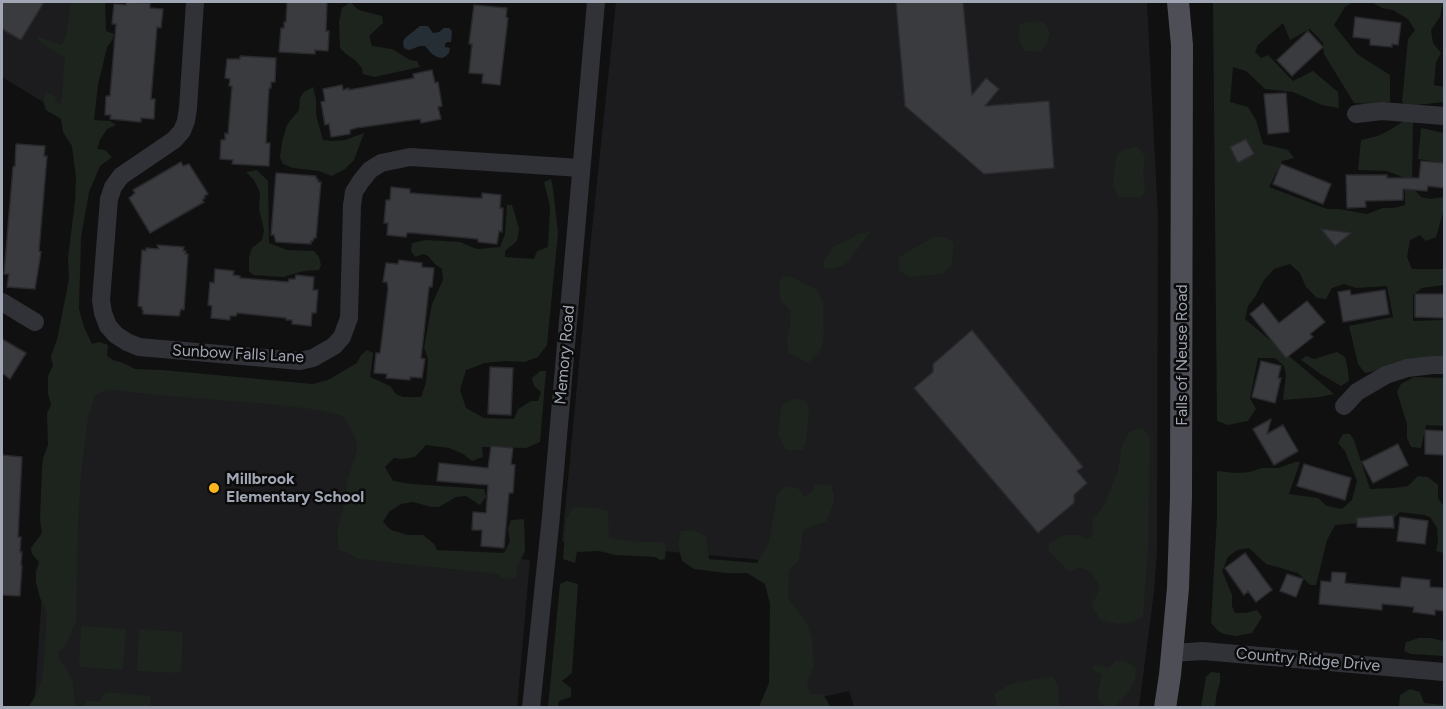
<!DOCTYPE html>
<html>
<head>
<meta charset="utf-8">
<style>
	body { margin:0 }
	#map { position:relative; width:1446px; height:709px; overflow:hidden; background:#101011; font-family:Figtree,sans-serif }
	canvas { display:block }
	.frame { position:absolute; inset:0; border:3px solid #a0a6b3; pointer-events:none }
</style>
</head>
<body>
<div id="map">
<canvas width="1446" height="709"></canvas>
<div class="frame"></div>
</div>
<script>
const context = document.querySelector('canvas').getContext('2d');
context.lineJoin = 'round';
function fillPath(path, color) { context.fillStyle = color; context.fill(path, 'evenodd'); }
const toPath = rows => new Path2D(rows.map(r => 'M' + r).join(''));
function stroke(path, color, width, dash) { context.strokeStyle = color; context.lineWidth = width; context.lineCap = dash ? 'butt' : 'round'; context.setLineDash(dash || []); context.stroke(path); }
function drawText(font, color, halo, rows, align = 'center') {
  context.font = font + ' Figtree,sans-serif'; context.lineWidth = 5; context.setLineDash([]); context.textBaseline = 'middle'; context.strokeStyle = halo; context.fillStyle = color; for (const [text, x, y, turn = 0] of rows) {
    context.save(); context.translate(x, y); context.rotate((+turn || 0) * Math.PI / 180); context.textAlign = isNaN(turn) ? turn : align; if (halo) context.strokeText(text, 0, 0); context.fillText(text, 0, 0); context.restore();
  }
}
const built = toPath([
	[2,2,83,2,76,122,2,77],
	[616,2,1147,2,1158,217,1157,551,1154,592,1139,707,854,707,849,691,778,707,784,562,562,542,591,239],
	[58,367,385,398,374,546,530,560,517,707,34,708]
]);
const green = toPath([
	[71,2,105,2,106,31,114,34,113,39,107,47,98,85,94,120,110,121,116,125,107,129,100,140,97,149,105,150,112,157,100,166,89,192,81,238,79,309,84,327,92,344,99,342,108,345,107,356,113,360,123,363,135,369,162,370,313,384,328,380,357,363,361,355,367,350,373,353,370,377,390,386,396,394,403,397,421,397,426,383,428,359,424,348,432,304,443,280,442,269,435,264,428,256,423,254,415,257,411,251,412,243,425,240,460,242,477,249,500,247,505,234,507,205,512,205,519,228,517,241,505,251,505,257,534,259,537,251,548,247,550,207,544,182,551,179,553,188,558,233,547,345,538,357,525,362,505,361,485,363,466,370,460,390,466,408,484,418,514,419,518,409,531,401,538,401,541,392,534,386,532,378,540,371,546,371,540,442,526,448,482,447,483,457,472,461,463,454,449,448,426,445,415,457,403,459,394,458,385,467,393,481,411,484,484,489,486,497,480,505,466,496,456,497,439,507,432,507,413,502,401,504,389,512,383,522,391,530,408,535,423,535,434,544,437,550,504,553,510,541,508,529,511,520,524,519,525,551,518,565,515,579,502,578,497,574,358,559,346,552,339,550,337,533,345,500,347,482,357,451,356,440,349,425,342,416,320,410,268,404,146,394,108,389,95,395,88,418,81,474,78,526,76,621,65,647,58,652,59,660,66,667,73,683,75,707,28,708,37,693,42,679,44,662,47,613,40,598,36,582,36,572,39,562,32,554,31,548,42,533,40,520,42,469,43,458,48,445,47,414,51,404,48,394,48,376,53,366,51,356,57,340,69,279,68,258,75,201,76,178,72,146,63,132,61,119,46,110,43,101,46,92,55,96,56,102,61,104,65,58,37,40,39,37,62,45,66,37],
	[350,2,359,10,382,16,383,23,369,36,372,46,392,49,410,60,417,61,420,67,374,77,363,74,362,68,355,60,346,54,340,48,339,22,342,8],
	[1213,2,1359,2,1353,2,1345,7,1334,25,1357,54,1390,75,1390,102,1368,104,1354,103,1324,54,1323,43,1310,29,1290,40,1283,23,1258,45,1255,52,1261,58,1268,55,1293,81,1313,71,1338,92,1339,108,1322,105,1293,92,1265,89,1246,71,1233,67,1230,102,1248,107,1256,120,1263,144,1288,150,1294,158,1282,161,1269,187,1327,209,1339,209,1367,214,1383,208,1394,208,1405,205,1405,178,1387,171,1358,170,1361,140,1378,136,1388,131,1404,121,1413,121,1412,187,1421,197,1430,199,1444,197,1444,213,1443,213,1436,237,1426,241,1420,235,1410,240,1407,257,1412,269,1444,269,1444,285,1422,288,1413,295,1413,321,1444,320,1444,357,1365,373,1358,364,1349,326,1393,317,1387,286,1356,288,1344,284,1332,288,1326,299,1317,298,1306,287,1300,273,1290,264,1274,269,1264,280,1255,297,1248,306,1245,319,1334,394,1320,397,1283,400,1286,375,1284,366,1275,358,1258,358,1250,398,1256,409,1248,421,1228,425,1217,421],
	[1371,2,1443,2,1440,17,1431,30,1433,43,1441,53,1436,62,1434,85,1444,87,1444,102,1406,106,1402,102,1408,39,1415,30,1408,19,1393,10,1382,8],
	[1036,21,1046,24,1050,33,1047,43,1041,52,1025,51,1020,43,1018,34,1020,24,1025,22],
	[313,87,316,100,316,115,323,140,332,141,345,140,364,133,354,160,345,169,332,176,319,171,293,168,283,164,280,157,282,142,287,125,299,110,300,98,304,92],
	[1421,128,1444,133,1444,163,1418,159],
	[1137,146,1145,156,1143,173,1145,191,1141,197,1118,197,1113,186,1116,157,1122,150],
	[257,170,268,181,269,243,287,250,314,251,319,257,321,265,319,270,304,271,283,277,253,275,249,271,249,257,252,248,262,240,264,230,259,209,260,192,254,180,246,172],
	[870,232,847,263,836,268,824,268,823,263,833,246,847,241,858,234],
	[934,237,945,237,954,243,952,265,942,274,910,277,898,270,899,257],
	[784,276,791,277,818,290,823,303,823,324,824,334,821,350,808,363,789,353,787,341,791,320,790,310,780,299,780,288,779,281],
	[1337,352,1345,357,1348,370,1349,381,1341,386,1322,375,1301,360,1306,356,1314,359],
	[1414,377,1444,378,1444,426,1426,425,1421,448,1411,447,1407,438,1407,424,1397,392,1401,384],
	[793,398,806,401,809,410,806,443,802,450,786,450,778,435,781,406],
	[1143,428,1150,438,1148,546,1143,616,1133,622,1119,624,1100,620,1092,605,1100,587,1091,572,1079,567,1070,572,1049,551,1048,545,1063,535,1080,535,1086,539,1092,536,1093,531,1092,520,1105,504,1118,470,1122,446,1130,431],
	[1343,434,1350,434,1354,440,1370,489,1394,488,1408,486,1418,476,1428,477,1438,485,1438,498,1444,507,1444,553,1436,551,1438,541,1437,528,1430,517,1424,515,1400,512,1390,523,1382,528,1367,528,1359,523,1335,525,1327,540,1316,585,1310,585,1298,573,1266,564,1249,548,1237,550,1228,557,1222,571,1232,595,1232,606,1235,613,1246,613,1257,610,1262,617,1252,633,1236,636,1224,634,1218,631,1211,623,1217,516,1217,471,1235,473,1250,472,1262,468,1279,468,1295,462,1300,462,1289,494,1318,498,1327,506,1342,509,1352,500,1357,481,1345,451,1338,443],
	[819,484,831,485,834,495,833,506,826,522,814,525,803,530,799,559,789,571,788,598,807,623,812,640,814,667,807,683,810,694,823,694,830,706,828,708,759,707,769,683,770,604,765,584,747,573,726,573,694,569,682,561,678,544,681,531,693,530,706,536,709,559,757,563,769,542,777,495,785,486,798,488,805,497,813,491,814,486],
	[573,507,596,508,608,511,609,538,640,542,662,542,666,547,665,559,660,560,655,557,615,555,599,551,577,552,575,563,563,559,566,519],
	[567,581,578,584,572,673,562,681,571,688,571,697,559,701,558,707,548,707,560,584],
	[81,626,126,629,123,670,79,667],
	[139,629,183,632,181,673,137,671],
	[1419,638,1430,638,1444,641,1444,656,1411,654,1404,651,1406,642],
	[1115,661,1125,661,1136,668,1135,680,1128,693,1115,706,1104,706,1097,698,1102,674,1092,670,1094,665,1109,668],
	[1211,672,1220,673,1220,683,1217,692,1215,707,1201,707,1206,677],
	[1052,676,1058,686,1059,707,997,706,994,694,1011,684],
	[1410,689,1420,692,1424,703,1444,705,1444,707,1399,707,1400,695],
	[108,692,149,696,151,699,150,707,85,707,86,701,101,701,103,695]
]);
const water = toPath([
	[420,26,428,26,433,33,439,32,444,28,449,28,452,31,451,42,447,42,445,44,445,47,450,48,449,53,446,56,442,58,437,57,432,54,425,46,420,46,409,50,404,48,403,42,405,38]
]);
const building = toPath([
	[2,2,44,2,21,40,2,29,2,2],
	[126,2,150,3,150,8,163,9,161,28,157,27,151,99,155,99,154,119,141,118,141,122,110,119,111,115,105,115,106,96,110,96,116,24,112,24,114,4,126,5,126,2],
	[287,2,327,2,326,31,329,31,328,51,315,50,315,54,279,52,281,28,284,28,284,22,286,22,287,2],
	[896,2,963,2,972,95,986,78,999,89,985,106,1049,101,1054,168,984,174,905,106,896,2],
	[474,5,507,8,506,17,508,18,500,85,482,83,483,74,469,73,472,44,469,44,474,5],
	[1355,17,1401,23,1398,45,1392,44,1392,47,1370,45,1370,39,1353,37,1355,17],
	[1308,31,1323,47,1292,76,1277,60,1308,31],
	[240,56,276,58,275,82,271,82,271,88,269,88,266,143,270,143,269,166,232,164,233,160,220,159,221,140,225,140,225,133,228,134,232,86,229,86,230,79,225,78,227,59,240,59,240,56],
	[432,70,435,83,438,82,442,106,438,107,441,119,421,123,420,119,356,128,350,130,350,134,331,137,329,124,325,125,321,102,325,101,323,89,342,85,343,90,349,88,349,90,414,78,413,74,432,70],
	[1286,93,1289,132,1268,134,1264,94,1286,93],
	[1246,139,1254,154,1238,163,1230,147,1246,139],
	[16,144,45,146,44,156,47,156,39,251,41,252,35,289,7,287,9,274,4,274,13,167,15,166,16,144],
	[1421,161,1444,163,1444,188,1428,186,1427,191,1403,189,1403,200,1365,201,1366,207,1347,208,1346,175,1387,175,1387,178,1419,178,1421,161],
	[181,162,183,166,189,164,208,194,204,196,205,198,202,200,204,202,150,233,129,198,135,193,133,190,181,162],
	[1281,164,1331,184,1323,204,1273,184,1281,164],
	[276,173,316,176,316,179,318,179,318,182,321,182,316,238,314,238,313,241,311,241,311,244,276,242,274,235,271,235,276,173],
	[391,187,410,189,410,193,475,198,482,198,482,193,501,195,500,208,503,208,502,232,499,231,497,244,478,242,478,239,413,233,407,233,406,237,387,235,388,223,384,223,386,200,390,200,391,187],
	[1321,229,1337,231,1351,233,1335,246,1321,229],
	[157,245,184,247,183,251,186,251,185,254,188,254,184,310,181,309,179,316,143,314,143,310,142,310,142,307,138,306,142,250,146,251,146,248,159,249,157,245],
	[399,260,422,263,422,267,434,268,432,287,429,287,422,350,421,358,425,359,422,378,410,377,410,380,386,378,387,374,374,373,376,353,380,353,388,289,387,282,383,282,386,263,398,264,399,260],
	[215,269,234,271,233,275,240,276,240,278,288,282,289,279,295,279,296,275,314,277,313,290,318,290,316,313,312,313,311,326,292,324,292,320,286,320,286,318,237,313,236,316,230,316,230,320,211,318,212,306,208,305,210,282,214,283,215,269],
	[1350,290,1351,295,1385,290,1389,314,1343,322,1338,292,1350,290],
	[1415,294,1444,294,1444,318,1415,317,1415,294],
	[1307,301,1325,322,1310,334,1313,337,1286,358,1250,314,1263,303,1279,323,1307,301],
	[972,330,1083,467,1077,471,1087,483,1074,495,1074,503,1038,533,914,388,933,372,933,364,972,330],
	[2,339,26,353,10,379,2,373,2,339],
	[1261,361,1281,366,1278,378,1281,378,1275,403,1252,397,1261,361],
	[490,367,513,368,511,415,488,414,490,367],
	[1271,419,1267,434,1283,425,1298,451,1274,465,1253,429,1271,419],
	[1425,430,1444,431,1444,455,1425,454,1425,430],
	[1398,444,1408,465,1373,483,1362,462,1398,444],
	[491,446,513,448,511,464,515,465,513,493,509,493,504,548,481,546,482,530,472,530,473,512,486,513,488,485,437,481,439,463,488,468,491,446],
	[2,455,22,457,18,537,21,537,20,552,22,552,21,565,22,565,20,596,2,595,2,455],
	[1304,464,1351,478,1345,500,1297,486,1304,464],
	[1393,515,1394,528,1357,527,1357,518,1393,515],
	[1400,517,1428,521,1425,544,1397,541,1400,517],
	[1245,553,1272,590,1256,602,1248,591,1244,595,1225,568,1245,553],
	[1332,572,1346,573,1345,583,1400,588,1402,577,1430,580,1430,587,1444,588,1444,611,1435,610,1435,615,1413,612,1414,607,1382,604,1382,610,1319,604,1321,581,1331,582,1332,572],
	[1287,574,1303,579,1296,597,1280,591,1287,574]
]);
const minor = toPath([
	[195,2,188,108,186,121,182,131,174,140,121,176,113,187,109,199,101,300,103,313,108,326,116,335,127,342,139,347,300,361,313,358,334,346,342,337,349,318,352,205,354,192,361,181,370,170,381,163,410,157,581,168],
	[1356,114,1382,111,1444,116],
	[2,302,35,322],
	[1344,406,1357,392,1386,375,1407,368,1433,365,1444,365],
	[1172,653,1203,651,1444,672],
	[531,708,551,516,596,2]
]);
const major = toPath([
	[1165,708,1170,675,1178,588,1181,497,1182,45,1178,2]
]);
const markers = [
	[214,488,6,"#fcb61d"]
];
const streetNames = [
	["Sunbow Falls Lane",238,354,3],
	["Memory Road",565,355,-85],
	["Falls of Neuse Road",1182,355,-90],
	["Country Ridge Drive",1308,660,5]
];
const poiNames = [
	["Millbrook",226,479],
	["Elementary School",226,497]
];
fillPath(built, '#1c1c1e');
fillPath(green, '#1c241d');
fillPath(water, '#262e35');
fillPath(building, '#3a3b3f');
stroke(building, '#2a2a2e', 1.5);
stroke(minor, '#313237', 18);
stroke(major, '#4d4e56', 22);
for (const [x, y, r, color] of markers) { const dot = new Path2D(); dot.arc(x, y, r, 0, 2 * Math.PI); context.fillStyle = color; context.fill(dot); stroke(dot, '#0b0b0c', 2); }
drawText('16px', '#a0a6b3', '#0b0b0c', streetNames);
drawText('bold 16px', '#a0a6b3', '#0b0b0c', poiNames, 'left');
</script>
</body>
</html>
